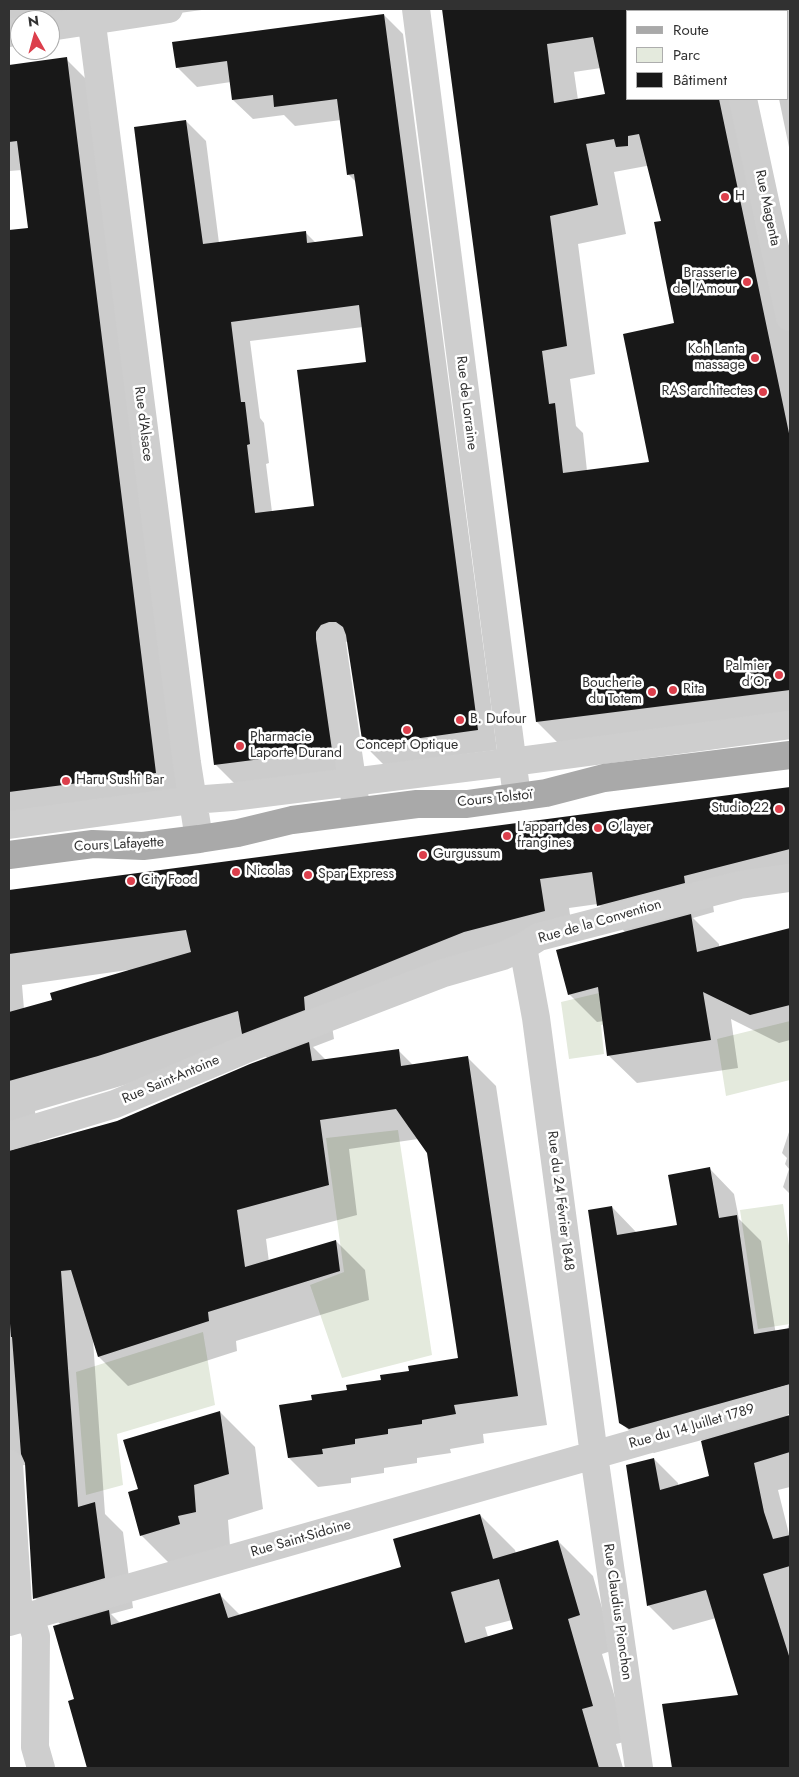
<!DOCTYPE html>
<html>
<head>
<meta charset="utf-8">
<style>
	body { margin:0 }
	#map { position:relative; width:799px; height:1777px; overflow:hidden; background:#fff; font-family:Jost,sans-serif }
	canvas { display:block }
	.frame { position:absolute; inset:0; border:10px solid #313131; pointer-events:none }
	.legend { position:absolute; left:626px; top:10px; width:162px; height:90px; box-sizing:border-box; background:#fff; border:1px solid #adadad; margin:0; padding:6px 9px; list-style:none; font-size:15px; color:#313131 }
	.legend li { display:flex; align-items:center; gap:10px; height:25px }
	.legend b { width:25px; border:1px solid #adadad }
	.north { position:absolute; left:10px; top:10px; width:50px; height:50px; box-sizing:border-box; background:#fff; border:1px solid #adadad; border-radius:50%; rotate:353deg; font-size:14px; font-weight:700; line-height:20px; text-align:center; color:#313131 }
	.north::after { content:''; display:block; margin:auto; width:18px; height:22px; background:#dc3f4c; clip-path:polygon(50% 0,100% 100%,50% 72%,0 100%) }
</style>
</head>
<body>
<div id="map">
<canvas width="799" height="1777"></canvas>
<div class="frame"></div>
<ul class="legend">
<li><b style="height:6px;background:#a9a9a9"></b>Route</li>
<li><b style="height:14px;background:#e4eadd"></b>Parc</li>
<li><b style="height:14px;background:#181818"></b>Bâtiment</li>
</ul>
<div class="north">N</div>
</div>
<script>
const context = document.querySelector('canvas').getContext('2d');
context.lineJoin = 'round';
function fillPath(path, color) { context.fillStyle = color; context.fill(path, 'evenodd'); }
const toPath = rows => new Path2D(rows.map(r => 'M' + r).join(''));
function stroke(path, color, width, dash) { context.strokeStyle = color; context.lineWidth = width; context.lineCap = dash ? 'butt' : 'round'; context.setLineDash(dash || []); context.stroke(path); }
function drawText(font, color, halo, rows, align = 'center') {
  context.font = font + ' Jost,sans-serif'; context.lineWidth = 5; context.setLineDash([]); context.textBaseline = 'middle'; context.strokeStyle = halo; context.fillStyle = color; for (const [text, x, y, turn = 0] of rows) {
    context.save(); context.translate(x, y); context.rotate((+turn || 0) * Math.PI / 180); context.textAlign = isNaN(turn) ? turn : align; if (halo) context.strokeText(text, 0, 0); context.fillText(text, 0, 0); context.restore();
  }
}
const green = toPath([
	[633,985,680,1014,601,1025,604,1054,569,1059,561,1002],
	[790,1021,790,1080,726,1096,717,1039],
	[398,1130,432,1355,342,1378,310,1285,344,1272,326,1138],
	[783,1204,790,1253,790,1324,758,1329,740,1210],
	[203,1332,215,1405,117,1434,123,1485,86,1495,76,1372]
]);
const shadow = toPath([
	[9,9,90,9,50,20,20,20,9,46],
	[134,9,209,9,143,18],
	[443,9,708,9,710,11,628,11,628,99,741,99,790,335,790,722,565,750,537,722],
	[601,68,606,95,578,100,574,72],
	[668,162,676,219,676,324,650,463,587,471,583,433,576,426,570,379,595,374,578,244,626,234,614,172],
	[760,9,790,9,790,152,779,99,788,99,788,11,761,11],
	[384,15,403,34,497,750,384,765,364,745,349,641,340,644,351,769,235,784,215,764,186,121,206,141,219,243,305,232,316,243,364,237,357,183,349,175,341,120,295,126,284,115,253,119,233,100,231,82,197,87,177,67],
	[363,327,367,363,316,507,272,512,266,464,269,463,264,423,260,418,250,341],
	[66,59,92,85,182,798,9,821,9,232,30,229,22,170,9,171,9,67],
	[790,788,790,886,713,905,714,912,693,918,719,944,719,948,790,929,790,1040,779,1043,731,1019,738,1068,637,1083,608,1055,604,1021,597,1022,569,994,625,932,598,904,569,908,574,941,493,961,332,1026,334,1039,313,1047,326,1060,398,1050,413,1065,467,1057,496,1086,547,1425,483,1434,484,1443,450,1449,451,1453,417,1458,417,1463,384,1468,384,1473,351,1478,351,1483,318,1487,289,1458,313,1401,410,1372,459,1360,428,1152,418,1139,349,1149,357,1215,266,1239,269,1262,336,1241,365,1270,369,1300,236,1341,237,1351,128,1386,99,1357,93,1340,105,1514,123,1532,133,1608,111,1614,121,1624,220,1595,240,1615,402,1568,480,1515,515,1550,516,1554,558,1541,593,1576,614,1650,602,1654,628,1741,616,1744,623,1768,88,1768,69,1702,76,1700,61,1625,35,1598,26,1465,9,1466,9,891],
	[128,970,128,972,54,1001,24,1009,22,985],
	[254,1044,268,1059,117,1122,39,1145,35,1111,128,1084],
	[512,1620,515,1630,488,1637,485,1627],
	[790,1129,790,1194,783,1187,789,1169,785,1164,787,1158,782,1153],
	[710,1169,734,1194,739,1219,761,1241,779,1354,790,1321,790,1414,787,1411,788,1417,790,1416,790,1487,778,1490,789,1534,790,1533,790,1768,673,1768,664,1705,740,1696,716,1618,673,1630,649,1606,627,1466,654,1459,678,1483,678,1486,711,1477,702,1440,654,1453,646,1447,620,1422,612,1207,637,1233,678,1226],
	[220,1412,255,1447,263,1509,228,1520,230,1546,176,1570,141,1535]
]);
const building = toPath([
	[442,9,628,9,628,99,719,99,790,438,790,690,536,722],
	[593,37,605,94,554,103,547,44],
	[639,134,661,221,654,222,674,323,623,334,649,462,563,473,555,403,549,404,542,351,567,346,550,216,598,205,586,144,614,139,616,147,628,146,628,136],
	[384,14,478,730,363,746,346,635,343,627,336,622,329,622,321,625,316,632,316,639,332,750,214,765,134,127,186,120,203,244,306,231,307,243,363,236,354,174,347,175,337,99,274,107,273,95,232,100,227,61,176,68,172,42],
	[359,305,366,362,297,370,314,506,255,513,247,445,250,444,245,402,241,402,231,322],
	[67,57,156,773,9,792,9,230,28,228,17,141,9,142,9,65],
	[790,787,790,849,684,876,685,883,597,906,592,872,540,879,545,911,464,932,424,948,304,997,305,1010,242,1034,238,1011,98,1056,9,1081,9,1012,52,1000,50,993,191,952,186,930,9,954,9,890],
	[691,914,697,952,790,928,790,1005,750,1015,703,992,711,1040,607,1056,598,987,568,995,556,950],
	[309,1042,312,1061,399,1049,401,1066,468,1056,518,1396,454,1405,456,1414,422,1420,422,1424,388,1429,388,1434,355,1439,355,1444,322,1449,323,1454,288,1458,279,1405,312,1400,311,1395,347,1390,346,1385,381,1380,380,1375,409,1371,408,1366,458,1358,427,1153,396,1109,320,1120,329,1185,237,1210,245,1267,336,1240,340,1271,208,1312,209,1321,98,1357,71,1270,61,1271,78,1507,95,1502,105,1578,33,1599,25,1463,21,1454,12,1337,11,1337,9,1310,9,1151,117,1121,250,1064],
	[710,1167,719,1218,737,1215,754,1334,790,1328,790,1384,629,1429,619,1423,588,1210,612,1206,617,1235,677,1225,668,1175],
	[220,1411,229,1474,194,1485,196,1512,178,1516,180,1524,140,1536,128,1492,138,1489,123,1440],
	[790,1415,790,1452,754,1463,764,1512,773,1539,790,1535,790,1566,763,1574,790,1659,790,1768,672,1768,662,1704,738,1695,706,1590,647,1606,626,1465,654,1458,660,1490,709,1476,701,1441],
	[480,1514,493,1559,558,1540,580,1615,568,1619,593,1706,582,1709,599,1768,87,1768,68,1701,74,1699,53,1626,109,1610,111,1625,220,1593,228,1618,401,1567,393,1539],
	[499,1579,513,1629,465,1643,451,1592]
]);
const minor = toPath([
	[90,9,187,763,199,839],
	[416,9,517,797],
	[723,9,724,11],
	[50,27,169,9],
	[9,33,20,31],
	[743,99,790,317],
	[331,637,355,800],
	[9,825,192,800,232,797,512,762,790,725],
	[523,947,536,1018,594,1455,639,1768],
	[9,1136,115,1104,244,1050,444,973,503,956,523,947,539,937,740,885,790,878],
	[9,1464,19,1619],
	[30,1616,36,1636,35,1747,41,1768],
	[9,1622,790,1399]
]);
const major = toPath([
	[9,855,93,844,143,846,199,839,238,833,292,820,417,804,467,804,517,797,546,793,604,778,790,755]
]);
const markers = [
	[725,197,5,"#dc3f4c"],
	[747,282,5,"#dc3f4c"],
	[755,358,5,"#dc3f4c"],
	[763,392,5,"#dc3f4c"],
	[779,675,5,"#dc3f4c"],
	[673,690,5,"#dc3f4c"],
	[652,692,5,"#dc3f4c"],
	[460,720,5,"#dc3f4c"],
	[407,730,5,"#dc3f4c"],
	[240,746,5,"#dc3f4c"],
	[66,781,5,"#dc3f4c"],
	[779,809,5,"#dc3f4c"],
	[598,828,5,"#dc3f4c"],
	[507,836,5,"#dc3f4c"],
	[423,855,5,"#dc3f4c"],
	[236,872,5,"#dc3f4c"],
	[308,875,5,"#dc3f4c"],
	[131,881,5,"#dc3f4c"]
];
const poiNames = [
	["H",735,197],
	["Brasserie",737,274,"right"],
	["de l'Amour",737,290,"right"],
	["Koh Lanta",745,350,"right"],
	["massage",745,366,"right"],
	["RAS architectes",753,392,"right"],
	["Palmier",769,667,"right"],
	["d’Or",769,683,"right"],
	["Boucherie",642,684,"right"],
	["du Totem",642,700,"right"],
	["Rita",683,690],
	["B. Dufour",470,720],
	["Pharmacie",250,738],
	["Laporte Durand",250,754],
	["Concept Optique",407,746,"center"],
	["Haru Sushi Bar",76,781],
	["Studio 22",769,809,"right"],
	["L'appart des",517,828],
	["frangines",517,844],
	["O'layer",608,828],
	["Gurgussum",433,855],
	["Nicolas",246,872],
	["Spar Express",318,875],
	["City Food",141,881]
];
const streetNames = [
	["Rue Magenta",767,208,78],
	["Rue de Lorraine",466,403,83],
	["Rue d'Alsace",143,424,83],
	["Cours Tolstoï",495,799,-6],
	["Cours Lafayette",119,845,-3],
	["Rue de la Convention",600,922,-16],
	["Rue Saint-Antoine",171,1080,-23],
	["Rue du 24 Février 1848",560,1201,83],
	["Rue du 14 Juillet 1789",692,1427,-16],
	["Rue Saint-Sidoine",301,1539,-16],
	["Rue Claudius Pionchon",617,1612,82]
];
fillPath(green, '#e4eadd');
fillPath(shadow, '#0003');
fillPath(building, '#181818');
stroke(minor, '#cecece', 28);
stroke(major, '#a9a9a9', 28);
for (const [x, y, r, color] of markers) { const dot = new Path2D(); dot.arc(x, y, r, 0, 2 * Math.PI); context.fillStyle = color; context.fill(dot); stroke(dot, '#fff', 2); }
drawText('14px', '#313131', '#fff', poiNames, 'left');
drawText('14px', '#313131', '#fff', streetNames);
</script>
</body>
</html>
